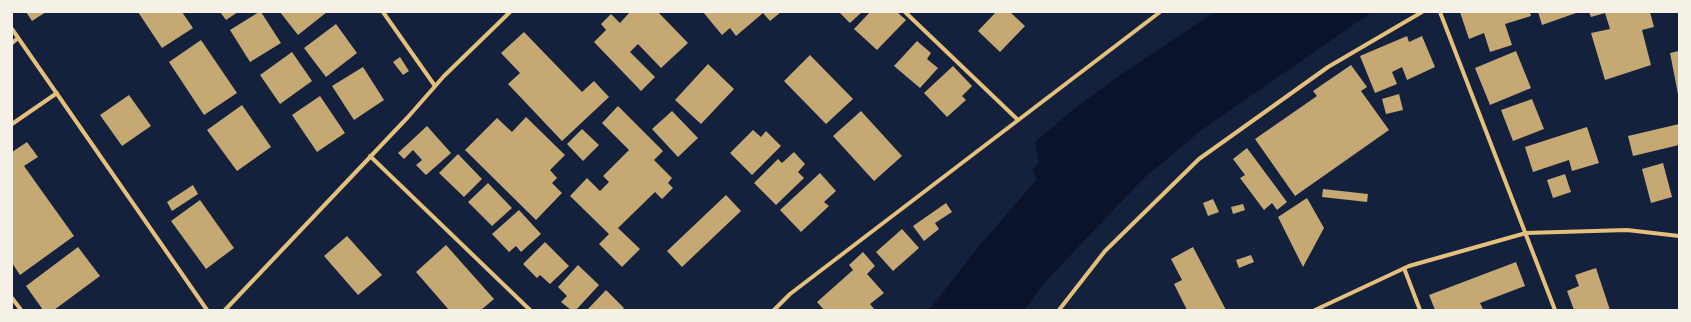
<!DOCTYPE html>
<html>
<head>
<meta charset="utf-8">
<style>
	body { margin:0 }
	#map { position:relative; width:1691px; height:322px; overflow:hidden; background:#14213d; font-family:"IBM Plex Sans",sans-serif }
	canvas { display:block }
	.frame { position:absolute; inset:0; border:13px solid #f6f1e7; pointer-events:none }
</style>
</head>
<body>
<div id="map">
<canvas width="1691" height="322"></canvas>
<div class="frame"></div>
</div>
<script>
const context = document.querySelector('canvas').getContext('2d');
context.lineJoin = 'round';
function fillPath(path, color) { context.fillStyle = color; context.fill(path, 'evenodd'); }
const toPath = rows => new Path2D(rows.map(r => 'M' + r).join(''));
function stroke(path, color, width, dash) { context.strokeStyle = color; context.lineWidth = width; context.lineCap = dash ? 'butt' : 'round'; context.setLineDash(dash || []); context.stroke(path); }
const water = toPath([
	[1215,12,1372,12,1203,129,1143,179,1047,280,1024,310,929,310,979,246,1037,179,1032,170,1039,163,1035,142,1075,108,1119,76]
]);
const building = toPath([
	[26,12,46,12,32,21],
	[138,12,182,12,193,28,162,48],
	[220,12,238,12,226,20],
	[259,12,261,12,281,43,250,62,230,30],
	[280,12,327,12,298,35],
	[628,12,658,12,688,43,661,68,638,44,630,52,655,77,641,91,594,42,606,30,601,24,611,14,620,23,629,13],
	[703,12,781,12,770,21,763,13,736,36,730,28,722,35],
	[839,12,862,12,850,23],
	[870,12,897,12,906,20,877,50,854,29],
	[996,12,1010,12,1025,26,1000,52,978,31],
	[1460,12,1530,12,1531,16,1505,24,1512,45,1490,52,1484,33,1469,39],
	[1538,12,1579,12,1542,25],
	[1589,12,1650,12,1654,27,1642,30,1651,65,1605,80,1591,33,1610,29,1605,13,1591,17],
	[336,24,357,53,326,77,304,48],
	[524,32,582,92,594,81,609,97,562,141,508,84,520,73,501,53],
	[1407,36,1409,42,1422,36,1435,67,1407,80,1402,67,1392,72,1397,84,1375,93,1360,56],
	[201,40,237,93,204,115,169,62],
	[917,41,931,53,927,59,938,68,920,88,894,66],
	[1516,51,1531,88,1490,105,1475,68],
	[1679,51,1679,94,1678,94,1670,53],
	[292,52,312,81,280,104,260,75],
	[810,55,853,99,826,124,784,81],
	[400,57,409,71,403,75,393,62],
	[708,64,734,89,701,124,675,100],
	[1351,65,1367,87,1361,91,1389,130,1295,196,1255,139,1317,96,1313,91],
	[953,66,972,86,962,96,966,100,947,117,924,93],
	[363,67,384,100,354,120,332,86],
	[1399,94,1403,110,1386,114,1382,99],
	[129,95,151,126,122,146,100,115],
	[320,96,345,133,317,152,292,115],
	[1532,99,1544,129,1513,141,1501,110],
	[242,105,271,147,237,171,207,130],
	[618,106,663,151,654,160,672,178,668,183,673,188,662,199,655,192,618,228,640,249,622,267,599,244,609,234,570,196,587,178,600,191,609,182,603,176,629,150,602,123],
	[672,111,698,138,678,157,652,129],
	[861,111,902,156,874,181,833,136],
	[526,117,565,155,550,170,557,178,552,183,562,193,536,220,465,150,497,118,512,132],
	[1679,124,1679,145,1633,156,1628,136],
	[427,126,451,153,426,175,416,165,422,160,413,150,404,159,398,153],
	[1587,127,1599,163,1572,171,1569,160,1533,172,1525,147],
	[582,129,599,145,583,161,567,144],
	[753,130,761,137,766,131,781,146,752,175,730,153],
	[27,142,38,157,24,166,74,236,20,275,12,263,12,152],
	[1247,148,1287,202,1277,210,1272,203,1264,210,1240,178,1245,175,1233,159],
	[794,152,805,164,798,172,804,178,776,205,754,183,778,159,782,163],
	[458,154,482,179,464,197,439,173],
	[1663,163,1672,197,1651,203,1642,169],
	[820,173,836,191,824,202,829,206,801,232,780,210],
	[1565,174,1571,192,1553,198,1547,180],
	[488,183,512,208,492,226,468,202],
	[193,185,198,194,172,211,167,202],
	[1323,189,1368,194,1367,202,1322,197],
	[726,195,741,211,682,267,667,251],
	[1307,198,1324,228,1303,267,1278,217],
	[1213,199,1219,212,1208,216,1203,203],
	[200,200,234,248,206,269,171,221],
	[946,203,952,212,935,223,939,229,924,241,913,226],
	[1243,204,1245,210,1233,214,1231,207],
	[519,210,541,234,521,252,516,246,509,252,492,234],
	[902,229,919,248,893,271,876,252],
	[347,236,382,275,358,295,324,256],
	[545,242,569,266,550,284,540,275,537,278,523,264],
	[446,245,494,299,481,310,449,310,416,272],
	[78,247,100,276,54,310,43,310,26,286],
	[1193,247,1226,310,1187,310,1174,284,1182,280,1171,259],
	[863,252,875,266,867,274,884,293,870,304,875,310,824,310,817,302,853,270,849,265],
	[1251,255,1254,262,1239,268,1236,260],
	[1516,262,1525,286,1480,303,1483,309,1481,310,1435,310,1429,295],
	[578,265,599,285,576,310,571,310,561,302,567,296,558,287],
	[1596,268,1610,310,1574,310,1567,291,1579,286,1575,275],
	[606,290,624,308,622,310,587,310]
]);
const minor = toPath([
	[383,12,435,86],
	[905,12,1018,120],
	[1440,12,1555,310],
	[12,29,207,310],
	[12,43,18,38],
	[12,124,57,93],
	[370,156,530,310],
	[1404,268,1420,310],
	[12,298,21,310],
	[225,310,408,117,444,76,510,12],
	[774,310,790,294,1160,12],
	[1059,310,1105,251,1199,159,1328,67,1422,12],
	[1315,310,1409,266,1526,233,1627,230,1679,236]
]);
fillPath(water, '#0b132b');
fillPath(building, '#c6a872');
stroke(minor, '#e5c07b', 4);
</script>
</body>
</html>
